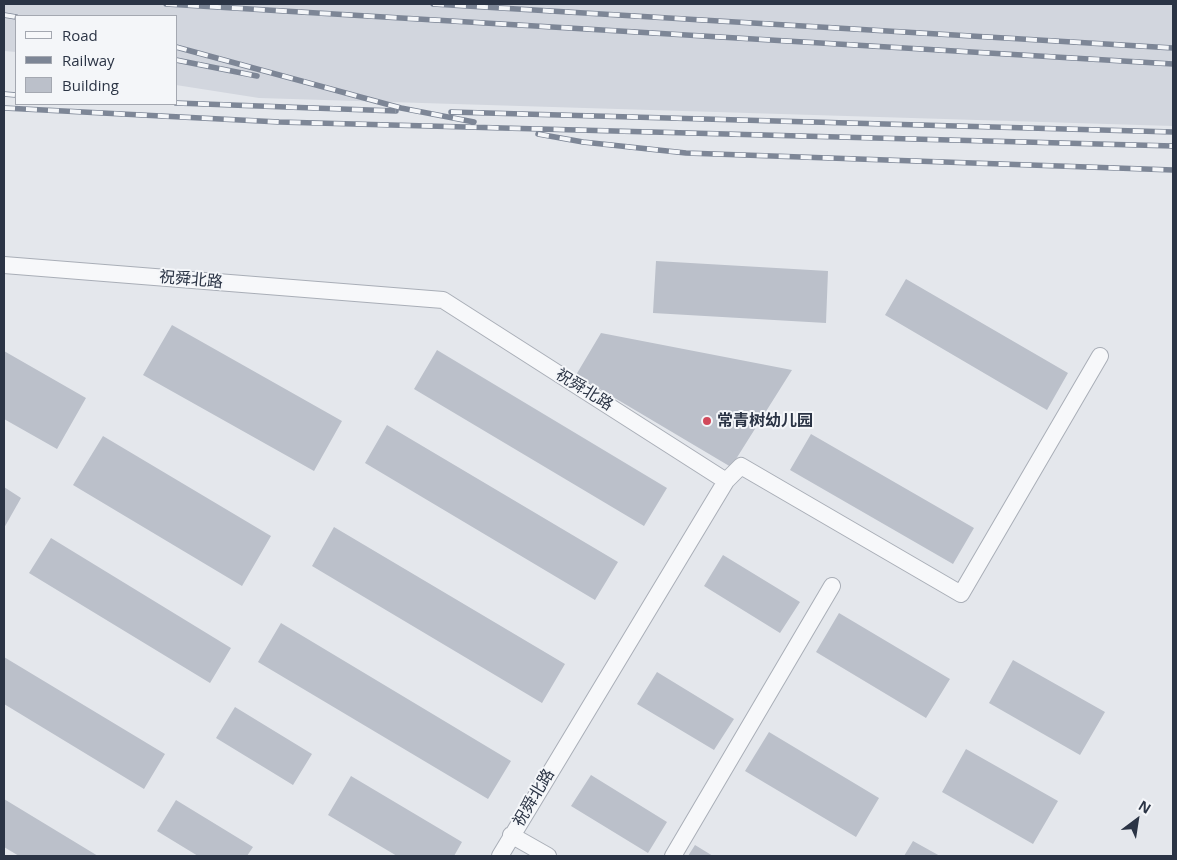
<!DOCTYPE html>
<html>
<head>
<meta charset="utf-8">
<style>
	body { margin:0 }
	#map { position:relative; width:1177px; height:860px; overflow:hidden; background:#e4e7ec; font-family:"Open Sans",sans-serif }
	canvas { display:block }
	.frame { position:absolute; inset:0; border:5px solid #2b3445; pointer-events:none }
	.legend { position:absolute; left:15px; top:15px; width:162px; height:90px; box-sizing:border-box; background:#f4f6f9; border:1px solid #a4a8b1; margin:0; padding:6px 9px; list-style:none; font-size:15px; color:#2b3445 }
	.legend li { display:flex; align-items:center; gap:10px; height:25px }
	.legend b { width:25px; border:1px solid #a4a8b1 }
	.north { position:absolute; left:1112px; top:795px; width:50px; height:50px; -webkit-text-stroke:4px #f4f6f9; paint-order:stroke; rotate:31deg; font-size:14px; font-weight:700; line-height:20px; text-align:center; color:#2b3445 }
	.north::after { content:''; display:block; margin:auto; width:18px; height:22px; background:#2b3445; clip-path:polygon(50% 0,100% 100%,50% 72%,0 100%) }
</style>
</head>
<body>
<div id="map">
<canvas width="1177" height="860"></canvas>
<div class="frame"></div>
<ul class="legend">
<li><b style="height:6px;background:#f7f8fa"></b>Road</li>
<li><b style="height:6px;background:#7d8696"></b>Railway</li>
<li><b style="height:14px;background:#bbc0ca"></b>Building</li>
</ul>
<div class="north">N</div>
</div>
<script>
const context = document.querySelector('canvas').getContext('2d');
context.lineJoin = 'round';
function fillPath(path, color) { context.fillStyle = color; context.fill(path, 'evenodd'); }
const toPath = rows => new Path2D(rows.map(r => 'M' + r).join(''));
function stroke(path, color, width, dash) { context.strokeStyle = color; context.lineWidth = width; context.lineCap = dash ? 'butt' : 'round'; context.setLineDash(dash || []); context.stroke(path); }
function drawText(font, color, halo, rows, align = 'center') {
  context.font = font + ' "Open Sans","Noto Sans SC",sans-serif'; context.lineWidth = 4; context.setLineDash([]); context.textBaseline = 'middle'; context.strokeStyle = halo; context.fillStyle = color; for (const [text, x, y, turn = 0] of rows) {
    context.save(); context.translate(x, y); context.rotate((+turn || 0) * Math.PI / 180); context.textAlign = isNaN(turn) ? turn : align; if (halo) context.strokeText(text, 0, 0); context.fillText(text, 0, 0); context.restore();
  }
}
const built = toPath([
	[4,4,1173,4,1173,126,259,98,176,85,176,16,16,16,16,52,4,51]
]);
const building = toPath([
	[656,261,828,271,826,323,653,313],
	[906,279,1068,373,1047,410,885,315],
	[172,325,342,421,314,471,143,375],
	[601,333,792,370,731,467,576,375],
	[437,350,667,488,644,526,414,389],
	[4,351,86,398,57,449,4,419],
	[387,425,618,562,595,600,365,463],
	[811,434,974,528,953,564,790,470],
	[103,436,271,536,242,586,73,485],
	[4,487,21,498,4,528],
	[334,527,565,664,542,703,312,566],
	[51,538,231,648,210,683,29,573],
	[723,555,800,602,780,633,704,586],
	[839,613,950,679,926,718,816,652],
	[281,623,511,761,488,799,258,662],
	[4,657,165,754,144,789,4,704],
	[1013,660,1105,712,1080,755,989,703],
	[657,672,734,719,714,750,637,704],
	[235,707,312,754,293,785,216,738],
	[769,732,879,798,856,837,745,771],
	[966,749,1058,801,1033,844,942,792],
	[591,775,667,822,648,853,571,806],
	[351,776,462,842,454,856,397,856,328,815],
	[4,799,98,856,19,856,4,847],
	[176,800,253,847,247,856,198,856,157,831],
	[913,841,940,856,904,856],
	[695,845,713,856,688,856]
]);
const street = toPath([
	[4,265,443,300,726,481,500,856],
	[726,481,741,466,961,594,1100,356],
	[511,835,548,856],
	[673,856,832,586]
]);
const rail = toPath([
	[166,4,1173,64],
	[433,4,1173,48],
	[4,15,16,17],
	[176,47,401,108,474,122],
	[176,60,257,76],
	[4,94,16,95],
	[176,103,396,111],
	[4,108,279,122,1173,146],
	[451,112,1173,132],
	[538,134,583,142,686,153,1173,170]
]);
const markers = [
	[707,421,5,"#d1495b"]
];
const streetNames = [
	["祝舜北路",191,280,5],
	["祝舜北路",584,390,32],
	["祝舜北路",534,798,-59]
];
const poiNames = [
	["常青树幼儿园",717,421]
];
fillPath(built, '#d2d6de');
fillPath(building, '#bbc0ca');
stroke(street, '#a9aeb7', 18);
stroke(street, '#f7f8fa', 16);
stroke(rail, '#7d8696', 5.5);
stroke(rail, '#f4f6f9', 4, [11]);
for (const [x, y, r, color] of markers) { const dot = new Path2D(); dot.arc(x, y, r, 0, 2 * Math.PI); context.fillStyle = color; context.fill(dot); stroke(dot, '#f4f6f9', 2); }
drawText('16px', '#2b3445', '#f4f6f9', streetNames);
drawText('bold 16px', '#2b3445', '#f4f6f9', poiNames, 'left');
</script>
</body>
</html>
